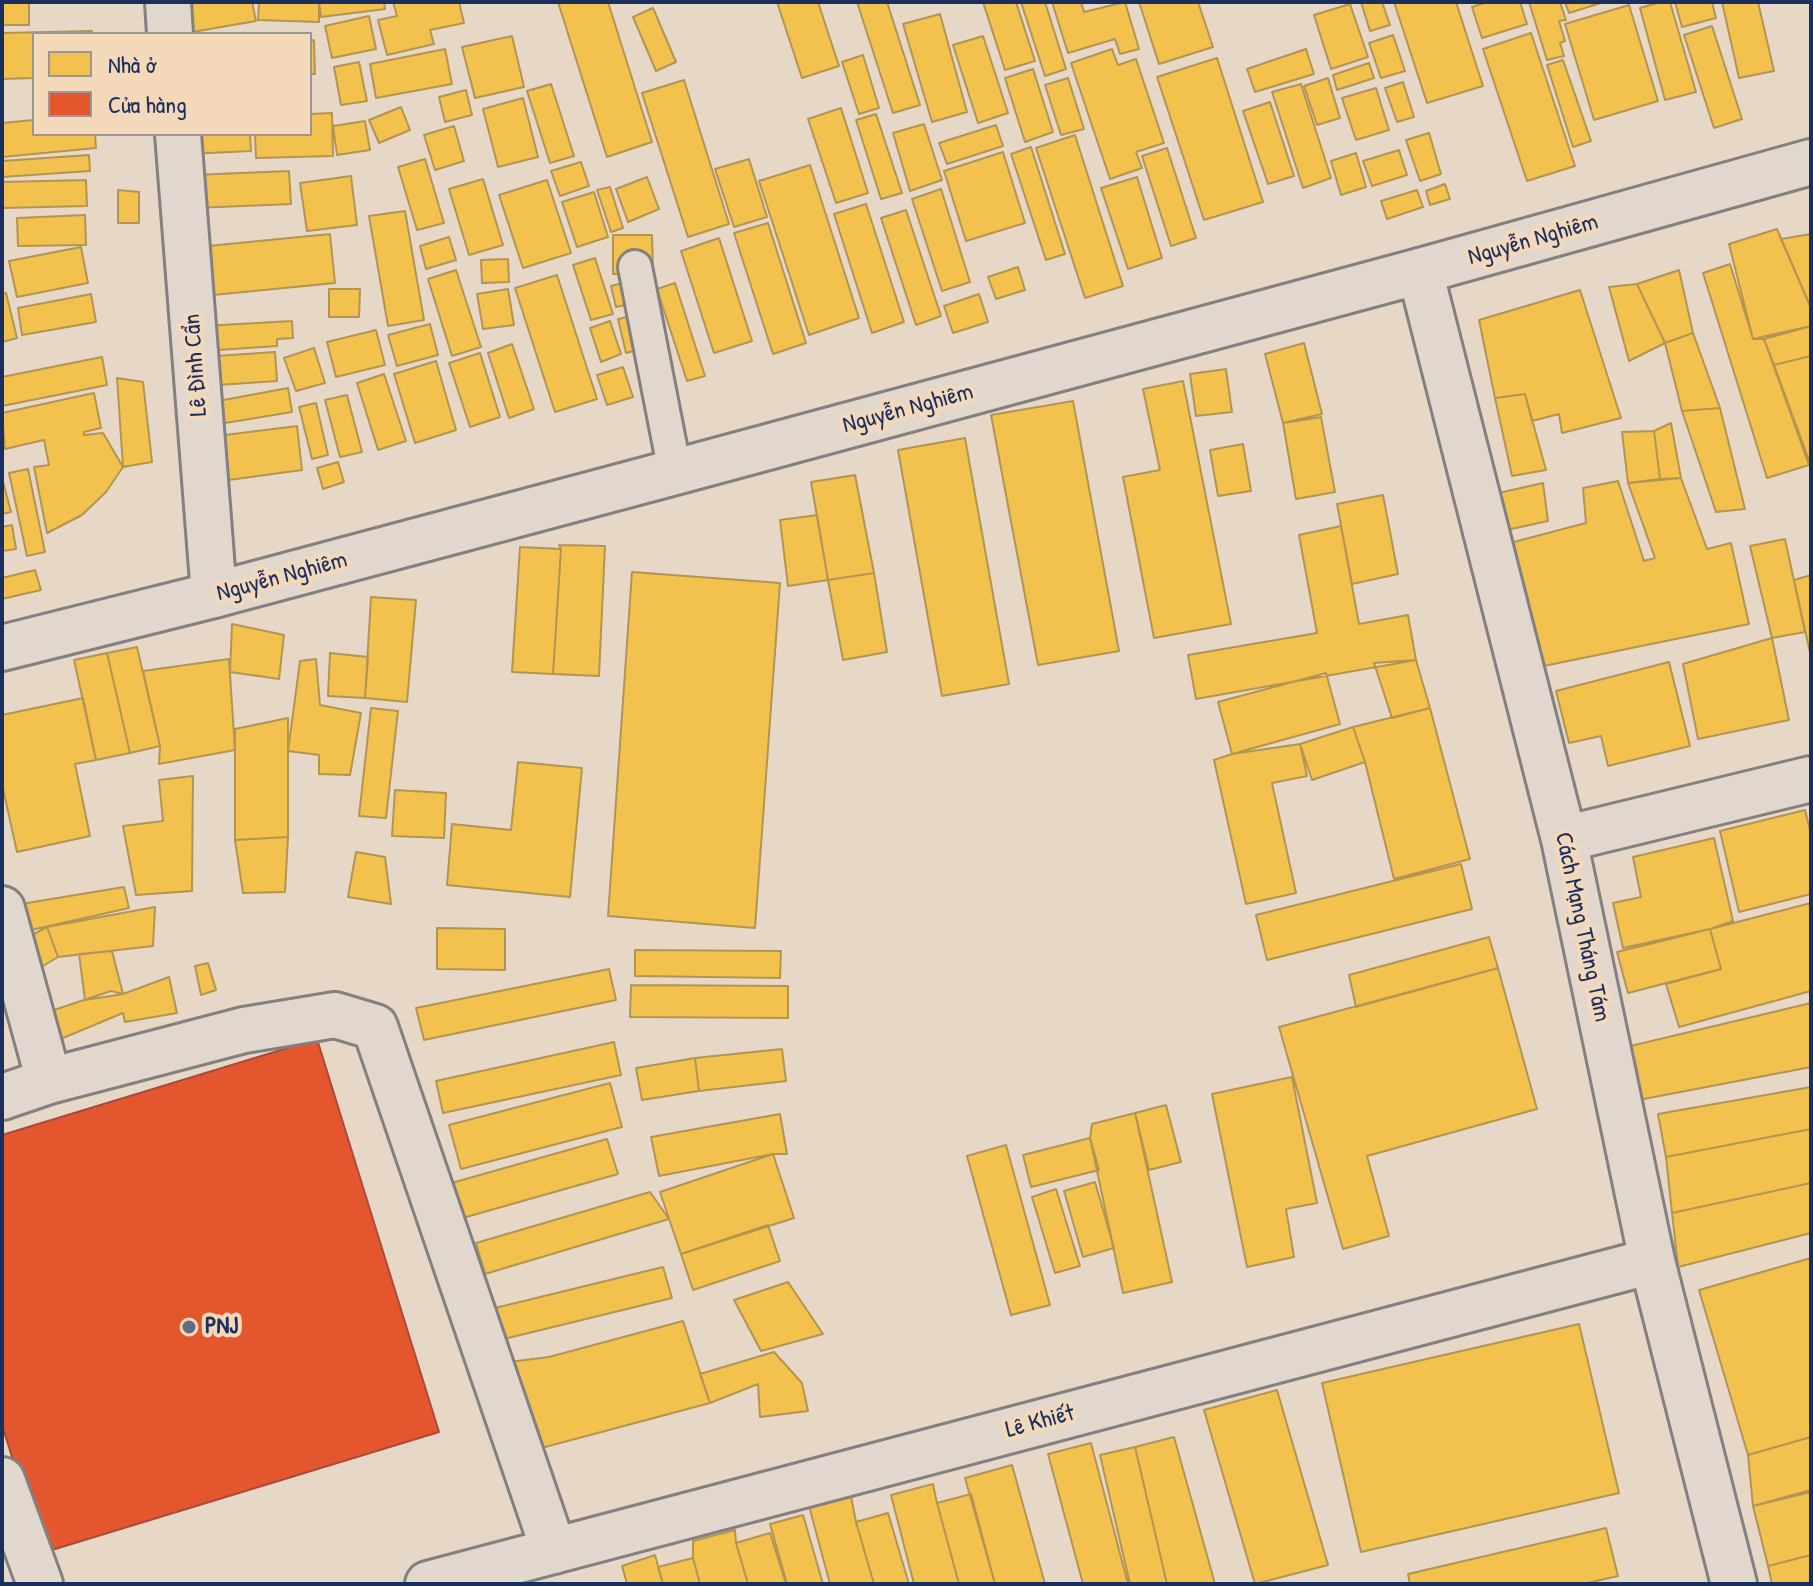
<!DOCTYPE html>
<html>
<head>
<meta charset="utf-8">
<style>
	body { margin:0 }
	#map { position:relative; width:1813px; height:1586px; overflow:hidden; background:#e7d7c7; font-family:"Patrick Hand",sans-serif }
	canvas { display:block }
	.frame { position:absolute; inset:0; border:4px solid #1b2f5e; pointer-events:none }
	.legend { position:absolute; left:32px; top:32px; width:280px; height:104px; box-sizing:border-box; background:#f4d8ba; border:2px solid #9d9495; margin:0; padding:10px 14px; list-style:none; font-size:24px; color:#1b2f5e }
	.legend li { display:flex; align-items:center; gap:16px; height:40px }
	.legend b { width:40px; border:2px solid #9d9495 }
</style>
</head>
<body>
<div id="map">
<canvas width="1813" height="1586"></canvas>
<div class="frame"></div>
<ul class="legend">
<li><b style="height:22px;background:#f2c14e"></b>Nhà ở</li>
<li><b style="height:22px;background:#e4572e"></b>Cửa hàng</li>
</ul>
</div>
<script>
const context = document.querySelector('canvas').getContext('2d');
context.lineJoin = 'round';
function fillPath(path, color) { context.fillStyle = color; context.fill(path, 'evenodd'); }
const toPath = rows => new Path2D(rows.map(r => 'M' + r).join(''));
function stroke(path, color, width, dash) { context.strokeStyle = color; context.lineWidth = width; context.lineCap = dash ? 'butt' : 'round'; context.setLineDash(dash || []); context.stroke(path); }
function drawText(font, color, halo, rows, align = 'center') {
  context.font = font + ' "Patrick Hand",sans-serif'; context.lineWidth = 8; context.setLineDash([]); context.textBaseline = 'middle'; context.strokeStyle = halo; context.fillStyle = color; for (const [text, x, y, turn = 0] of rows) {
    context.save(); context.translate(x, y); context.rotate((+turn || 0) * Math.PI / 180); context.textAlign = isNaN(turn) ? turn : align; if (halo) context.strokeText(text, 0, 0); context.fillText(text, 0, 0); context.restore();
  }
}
const homes = toPath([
	[2,2,29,2,29,25,2,25,2,2],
	[196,2,252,2,256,21,181,34,175,6,196,2],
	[259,2,319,2,319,22,258,20,259,2],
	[319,2,384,2,385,9,321,17,319,2],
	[393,2,459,2,464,23,430,30,434,44,387,55,378,20,397,16,393,2],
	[558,2,608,2,652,142,607,157,558,2],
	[777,2,818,2,839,66,802,78,777,2],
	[857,2,887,2,920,105,893,113,857,2],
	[983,2,1016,2,1035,61,1005,70,983,2],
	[1021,2,1045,2,1066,69,1045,76,1021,2],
	[1052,2,1081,2,1084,12,1125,2,1139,49,1120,54,1115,39,1068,53,1052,2],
	[1139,2,1198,2,1213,47,1159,64,1139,2],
	[1361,2,1382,2,1390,25,1370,31,1361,2],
	[1394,2,1456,2,1483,86,1427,103,1394,2],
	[1487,2,1520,2,1527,24,1482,38,1472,7,1487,2],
	[1529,2,1560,2,1566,20,1559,21,1565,41,1560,43,1564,56,1547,60,1529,2],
	[1565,2,1604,2,1569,13,1565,2],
	[1661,2,1670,2,1696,92,1665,100,1640,8,1661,2],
	[1675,2,1712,2,1716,18,1682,27,1675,2],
	[1722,2,1758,2,1774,71,1739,78,1722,2],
	[1350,4,1368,57,1331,69,1314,15,1350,4],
	[1629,5,1658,101,1594,120,1565,24,1629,5],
	[653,8,676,62,656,71,633,17,653,8],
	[940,14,967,112,932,122,903,24,940,14],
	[369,16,376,49,332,58,325,26,369,16],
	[1712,26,1742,119,1714,128,1684,35,1712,26],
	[92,31,92,34,34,34,34,78,2,79,2,33,92,31],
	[1531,33,1575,166,1527,181,1483,49,1531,33],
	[1393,35,1405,71,1381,78,1369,43,1393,35],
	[512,36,524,87,475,98,462,47,512,36],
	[983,36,1008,113,978,123,953,45,983,36],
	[314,40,315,74,310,74,310,41,314,40],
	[445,49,452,84,376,98,370,64,445,49],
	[1112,49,1118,65,1136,59,1164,143,1136,152,1142,168,1110,179,1071,63,1112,49],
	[1306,49,1314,74,1255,92,1247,69,1306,49],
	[863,55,879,108,859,114,842,62,863,55],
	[1217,58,1263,202,1204,220,1157,77,1217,58],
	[1563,60,1591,141,1573,147,1547,65,1563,60],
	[359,62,367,101,341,105,334,67,359,62],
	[1369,63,1374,78,1337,90,1333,75,1369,63],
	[1033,69,1053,132,1025,142,1005,78,1033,69],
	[1068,78,1084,129,1061,135,1045,85,1068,78],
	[1328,78,1340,118,1317,125,1304,86,1328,78],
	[684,80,729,224,688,237,642,93,684,80],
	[1403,82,1414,117,1397,122,1385,88,1403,82],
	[551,84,574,156,550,163,527,91,551,84],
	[1301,84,1331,178,1303,188,1272,92,1301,84],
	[1376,88,1389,130,1356,140,1342,98,1376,88],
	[466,90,472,115,445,122,439,97,466,90],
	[523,98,538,157,498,167,483,109,523,98],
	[1270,102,1294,176,1268,184,1243,111,1270,102],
	[401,107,410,130,379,143,369,120,401,107],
	[841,108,868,193,836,203,808,119,841,108],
	[332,113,333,156,256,158,255,134,310,134,310,114,332,113],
	[876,114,902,193,881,199,856,120,876,114],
	[34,120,34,134,95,134,96,148,2,157,2,123,34,120],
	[365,121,370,150,337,155,333,126,365,121],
	[924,124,942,180,910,191,893,133,924,124],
	[996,125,1003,146,947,164,939,143,996,125],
	[454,126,464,161,435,170,424,135,454,126],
	[1429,133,1441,174,1420,181,1406,140,1429,133],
	[186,134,250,134,251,151,188,154,186,134],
	[1075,135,1123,286,1085,298,1036,148,1075,135],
	[1031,147,1065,254,1046,260,1011,154,1031,147],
	[1167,148,1196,238,1171,246,1142,156,1167,148],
	[1399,150,1407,175,1372,186,1363,161,1399,150],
	[1003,152,1025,223,966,241,944,171,1003,152],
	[1356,153,1366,187,1341,195,1331,161,1356,153],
	[89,155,90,171,2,177,2,161,89,155],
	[425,159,444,223,417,230,398,167,425,159],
	[749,159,767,217,734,227,715,169,749,159],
	[581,162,589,186,560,196,551,171,581,162],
	[810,165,859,318,809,335,759,181,810,165],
	[289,171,291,204,194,208,193,175,289,171],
	[351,176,357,225,307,231,300,183,351,176],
	[647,177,659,209,628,222,616,189,647,177],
	[1137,177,1162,258,1128,269,1101,188,1137,177],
	[483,179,503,245,469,255,449,189,483,179],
	[86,180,87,206,2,208,2,182,86,180],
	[547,180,571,253,523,268,499,195,547,180],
	[1445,184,1450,199,1430,205,1426,191,1445,184],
	[610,187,623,228,611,232,597,190,610,187],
	[941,189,970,282,942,291,912,199,941,189],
	[118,190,139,192,139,223,118,223,118,190],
	[1417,190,1423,207,1387,219,1381,201,1417,190],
	[594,192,608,237,577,247,562,202,594,192],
	[866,204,904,322,872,333,834,214,866,204],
	[906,210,941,316,916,325,881,218,906,210],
	[405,211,424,320,388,326,369,216,405,211],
	[85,215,86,245,18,246,17,218,85,215],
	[768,223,806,343,773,354,734,233,768,223],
	[1777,229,1811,308,1811,326,1753,339,1729,244,1777,229],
	[330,234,335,283,203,296,198,247,330,234],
	[1811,234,1811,308,1781,239,1811,234],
	[613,235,652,235,653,273,613,274,613,235],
	[449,237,456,260,426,269,420,246,449,237],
	[719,238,752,341,714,353,681,251,719,238],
	[81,247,88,283,17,297,9,261,81,247],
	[595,258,613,314,591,320,573,265,595,258],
	[508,259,509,282,482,283,481,260,508,259],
	[1730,264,1753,339,1764,339,1809,465,1767,478,1703,273,1730,264],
	[1018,267,1025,290,996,299,988,277,1018,267],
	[456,270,481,347,452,356,428,279,456,270],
	[1679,270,1693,333,1665,343,1637,284,1679,270],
	[557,275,597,399,555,412,515,288,557,275],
	[650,276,666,343,626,353,618,319,640,314,637,302,616,307,611,286,650,276],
	[675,283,705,376,687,381,657,289,675,283],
	[1637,284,1665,343,1629,361,1609,287,1637,284],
	[329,289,360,289,359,317,329,317,329,289],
	[508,289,514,325,483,329,477,294,508,289],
	[1580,290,1621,418,1562,433,1559,414,1532,421,1525,394,1495,398,1479,320,1580,290],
	[6,293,17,338,2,342,2,294,6,293],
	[91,294,96,322,22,335,18,308,91,294],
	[979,294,988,322,953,333,944,306,979,294],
	[292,321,293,338,277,339,277,346,204,351,203,326,292,321],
	[610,321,621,354,601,362,590,328,610,321],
	[430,324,438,355,397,366,388,335,430,324],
	[1811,326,1811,356,1774,365,1764,339,1811,326],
	[376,330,385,365,336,377,327,342,376,330],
	[1693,333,1720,408,1682,411,1665,343,1693,333],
	[1304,343,1322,414,1283,423,1265,354,1304,343],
	[512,344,534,409,509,418,488,353,512,344],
	[314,348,325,383,296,391,284,358,314,348],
	[275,352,277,381,203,386,201,357,275,352],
	[480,353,500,417,470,427,449,363,480,353],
	[1811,356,1811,466,1774,365,1811,356],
	[102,357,107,385,2,406,2,377,102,357],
	[436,361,456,430,415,443,394,374,436,361],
	[623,367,633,397,607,405,597,375,623,367],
	[1226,369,1232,412,1196,416,1190,374,1226,369],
	[384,374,406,441,378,450,357,383,384,374],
	[117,378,143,382,152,462,123,467,117,378],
	[1183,381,1231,624,1154,638,1123,477,1160,470,1143,389,1183,381],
	[288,388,292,412,207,426,202,404,288,388],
	[94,393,101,428,84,432,84,435,103,433,123,467,106,492,82,515,47,533,34,467,49,465,44,440,5,449,2,413,94,393],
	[1525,394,1546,470,1512,476,1495,398,1525,394],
	[347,395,362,452,340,457,325,400,347,395],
	[1073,401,1119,651,1038,665,991,415,1073,401],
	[316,403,328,455,312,459,299,407,316,403],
	[1720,408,1745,509,1716,512,1682,411,1720,408],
	[1321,417,1335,492,1296,499,1283,423,1321,417],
	[1671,423,1681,478,1660,479,1654,431,1671,423],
	[297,426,302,470,214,482,209,437,297,426],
	[1654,431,1660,479,1628,483,1622,432,1654,431],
	[965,438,1009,684,942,696,898,450,965,438],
	[1243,444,1251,491,1218,496,1210,450,1243,444],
	[338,462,344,482,323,489,317,468,338,462],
	[28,469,45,552,27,556,9,473,28,469],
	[855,475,874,573,828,580,811,482,855,475],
	[2,478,11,512,2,514,2,478],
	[1681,478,1707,549,1731,543,1749,624,1529,669,1506,544,1586,523,1583,488,1618,481,1644,561,1655,558,1628,483,1681,478],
	[1543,483,1548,521,1502,531,1494,494,1543,483],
	[1383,495,1398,574,1352,584,1337,504,1383,495],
	[817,515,828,580,788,586,780,520,817,515],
	[12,525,16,549,2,551,2,527,12,525],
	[1341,526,1359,624,1408,615,1416,660,1196,699,1188,655,1317,633,1299,535,1341,526],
	[1785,539,1805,632,1772,638,1750,546,1785,539],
	[559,545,605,546,599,676,553,674,561,549,559,545],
	[520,547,561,549,553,674,512,672,520,547],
	[35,570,41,590,2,599,2,578,35,570],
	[632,572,780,583,755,928,608,916,632,572],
	[874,573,887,652,843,660,828,580,874,573],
	[1811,575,1811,657,1794,580,1811,575],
	[371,597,416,600,407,702,365,698,371,597],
	[232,624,284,635,279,679,230,672,232,624],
	[1772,638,1789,720,1698,739,1683,664,1772,638],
	[137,647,160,746,130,753,107,653,137,647],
	[107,653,130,753,96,760,74,660,107,653],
	[330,653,368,657,365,698,328,696,330,653],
	[229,659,235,750,159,764,160,746,143,671,229,659],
	[316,659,320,705,361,713,350,775,319,774,319,755,288,751,300,661,316,659],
	[1416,660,1430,708,1392,718,1374,663,1416,660],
	[1669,662,1690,746,1608,766,1601,736,1569,743,1556,691,1669,662],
	[1326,673,1340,724,1232,754,1218,702,1326,673],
	[83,698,96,760,75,764,90,836,17,852,2,784,2,715,83,698],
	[371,708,398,711,386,818,359,816,371,708],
	[1430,708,1470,859,1394,879,1365,762,1353,727,1430,708],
	[288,718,288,837,235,840,235,729,288,718],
	[1353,727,1365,762,1312,780,1300,744,1353,727],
	[1300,744,1307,776,1272,783,1296,893,1246,904,1214,760,1232,754,1300,744],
	[518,762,582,768,570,897,447,885,452,824,511,830,518,762],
	[193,776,192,891,136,895,123,826,163,821,159,780,193,776],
	[395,790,446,793,444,838,392,836,395,790],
	[1805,810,1811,834,1811,894,1739,912,1720,831,1805,810],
	[288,837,285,892,243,893,235,840,288,837],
	[1714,838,1733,921,1710,929,1623,948,1613,903,1641,897,1633,857,1714,838],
	[356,852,385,857,391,904,348,897,356,852],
	[1461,864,1472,909,1267,960,1256,915,1461,864],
	[124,887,129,908,18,933,15,905,124,887],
	[1811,903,1811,991,1679,1027,1666,984,1721,969,1710,929,1811,903],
	[155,907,153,946,58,957,47,927,155,907],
	[47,927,58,957,28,975,19,942,47,927],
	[437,928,505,929,505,970,437,969,437,928],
	[1710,929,1721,969,1628,993,1617,952,1710,929],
	[1489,937,1498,968,1356,1007,1349,975,1489,937],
	[635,950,781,951,780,978,635,976,635,950],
	[112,951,123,994,85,1000,79,954,112,951],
	[208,963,216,990,201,995,195,966,208,963],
	[1498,968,1537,1109,1367,1156,1389,1236,1343,1249,1279,1027,1498,968],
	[609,969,616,1000,424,1040,416,1008,609,969],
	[169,977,177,1013,125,1022,123,1013,51,1043,42,1014,111,991,123,994,169,977],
	[631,985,788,986,788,1018,630,1017,631,985],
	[1811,1003,1811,1067,1623,1103,1618,1049,1811,1003],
	[614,1042,621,1075,443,1113,436,1081,614,1042],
	[782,1049,786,1081,699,1091,695,1058,782,1049],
	[695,1058,699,1091,642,1100,636,1068,695,1058],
	[1292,1077,1317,1203,1286,1209,1294,1257,1247,1267,1212,1094,1292,1077],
	[610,1083,622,1127,461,1169,449,1125,610,1083],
	[1811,1087,1811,1129,1666,1157,1658,1114,1811,1087],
	[1166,1105,1181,1162,1149,1170,1135,1113,1166,1105],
	[1135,1113,1172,1282,1123,1293,1090,1138,1092,1124,1135,1113],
	[780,1114,787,1154,773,1154,659,1176,651,1137,780,1114],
	[1811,1129,1811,1183,1672,1213,1666,1157,1811,1129],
	[1090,1138,1099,1170,1031,1187,1023,1155,1090,1138],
	[607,1139,618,1174,452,1221,441,1186,607,1139],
	[1006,1145,1050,1305,1011,1315,967,1156,1006,1145],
	[773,1154,794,1218,681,1254,660,1192,773,1154],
	[1095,1182,1114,1248,1083,1257,1064,1191,1095,1182],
	[1811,1183,1811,1233,1678,1267,1672,1213,1811,1183],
	[1056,1189,1080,1266,1055,1273,1032,1197,1056,1189],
	[650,1192,669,1219,485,1274,476,1243,650,1192],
	[768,1225,780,1261,693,1290,681,1254,768,1225],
	[1811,1258,1811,1437,1748,1455,1699,1290,1811,1258],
	[663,1267,672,1298,500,1340,491,1309,663,1267],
	[788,1282,823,1334,761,1351,734,1300,788,1282],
	[683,1321,710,1403,534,1450,501,1363,549,1357,683,1321],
	[1579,1324,1619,1493,1361,1552,1322,1383,1579,1324],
	[774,1352,802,1383,808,1411,760,1417,758,1384,710,1403,700,1374,774,1352],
	[1277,1390,1328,1565,1255,1584,1204,1410,1277,1390],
	[1174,1437,1215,1584,1167,1584,1135,1447,1174,1437],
	[1811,1437,1811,1490,1753,1506,1748,1455,1811,1437],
	[1091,1443,1128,1584,1083,1584,1048,1454,1091,1443],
	[1135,1447,1167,1584,1130,1584,1100,1455,1135,1447],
	[1012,1465,1045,1584,995,1584,965,1478,1012,1465],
	[933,1484,937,1503,959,1584,914,1584,891,1495,933,1484],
	[1811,1492,1811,1555,1768,1566,1753,1506,1811,1492],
	[971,1494,995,1584,959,1584,937,1503,971,1494],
	[851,1496,856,1522,874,1584,830,1584,809,1506,851,1496],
	[888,1513,909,1584,874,1584,856,1522,888,1513],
	[803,1515,823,1584,787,1584,770,1524,803,1515],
	[1606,1528,1618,1576,1583,1584,1410,1584,1408,1574,1606,1528],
	[735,1530,736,1543,748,1584,700,1584,693,1558,693,1541,735,1530],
	[770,1533,786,1584,748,1584,736,1543,770,1533],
	[655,1555,663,1584,627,1584,622,1566,655,1555],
	[1811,1555,1811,1584,1772,1584,1768,1566,1811,1555],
	[693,1558,700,1584,663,1584,658,1567,693,1558]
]);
const shops = toPath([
	[317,1039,439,1432,42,1553,2,1425,2,1135,317,1039]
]);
const service = toPath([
	[635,267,675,472]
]);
const minor = toPath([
	[168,2,170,34],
	[178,134,214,595],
	[1420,271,1564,839,1652,1261,1734,1584],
	[1564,839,1811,779],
	[2,909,49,1081],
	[2,1097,49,1081,244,1030,335,1015,375,1027,554,1551],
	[2,1480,40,1584],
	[428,1584,1652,1261]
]);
const tertiary = toPath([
	[2,648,214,595,675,472,1420,271,1811,162]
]);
const markers = [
	[189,1327,8,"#626a83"]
];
const streetNames = [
	["Nguyễn Nghiêm",1533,240,-16],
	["Lê Đình Cẩn",196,365,-94],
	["Nguyễn Nghiêm",908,409,-15],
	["Nguyễn Nghiêm",282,577,-15],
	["Cách Mạng Tháng Tám",1582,927,78],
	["Lê Khiết",1040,1422,-15]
];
const poiNames = [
	["PNJ",205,1327]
];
fillPath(homes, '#f2c14e');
stroke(homes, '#b29553', 2);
fillPath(shops, '#e4572e');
stroke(shops, '#a84b3c', 2);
stroke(service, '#838081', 38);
stroke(minor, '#838081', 50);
stroke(tertiary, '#838081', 50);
stroke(service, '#e2d7cc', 32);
stroke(minor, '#e2d7cc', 44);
stroke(tertiary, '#e2d7cc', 44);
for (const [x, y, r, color] of markers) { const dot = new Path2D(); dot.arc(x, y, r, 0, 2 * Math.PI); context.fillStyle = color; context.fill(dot); stroke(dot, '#f4d8ba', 3); }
drawText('24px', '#1b2f5e', '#f4d8ba', streetNames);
drawText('bold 24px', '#1b2f5e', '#f4d8ba', poiNames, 'left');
</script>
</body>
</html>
